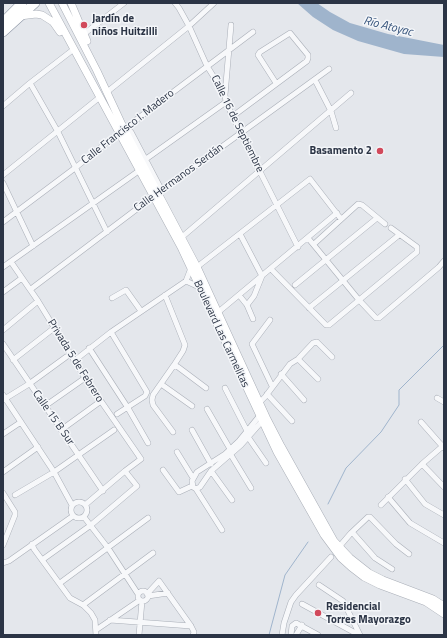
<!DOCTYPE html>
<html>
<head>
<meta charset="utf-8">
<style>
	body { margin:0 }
	#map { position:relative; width:447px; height:638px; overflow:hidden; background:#e4e7ec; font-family:"Titillium Web",sans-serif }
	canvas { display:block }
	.frame { position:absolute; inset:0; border:4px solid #2b3445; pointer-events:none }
</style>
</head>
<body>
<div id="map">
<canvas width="447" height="638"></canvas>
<div class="frame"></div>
</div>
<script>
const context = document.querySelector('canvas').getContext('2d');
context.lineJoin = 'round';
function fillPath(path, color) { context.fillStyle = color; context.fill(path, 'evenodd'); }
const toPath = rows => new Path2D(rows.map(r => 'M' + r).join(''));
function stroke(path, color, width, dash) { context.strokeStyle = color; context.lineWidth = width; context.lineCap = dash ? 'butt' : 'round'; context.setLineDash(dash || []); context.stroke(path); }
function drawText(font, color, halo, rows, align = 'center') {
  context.font = font + ' "Titillium Web",sans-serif'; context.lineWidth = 3; context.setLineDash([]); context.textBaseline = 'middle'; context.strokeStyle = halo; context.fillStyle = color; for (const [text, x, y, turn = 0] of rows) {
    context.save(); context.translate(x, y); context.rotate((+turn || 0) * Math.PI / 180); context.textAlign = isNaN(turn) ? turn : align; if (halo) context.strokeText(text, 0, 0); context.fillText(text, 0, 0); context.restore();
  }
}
const water = toPath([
	[297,3,317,3,330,12,350,23,388,34,444,45,444,57,404,54,358,41,333,30,313,17]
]);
const stream = toPath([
	[328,504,346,468,381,432,399,405,399,390,444,345],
	[269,635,285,575,308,542]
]);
const street = toPath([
	[175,3,179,8,189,26,207,66,225,95,226,102,241,134,298,247],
	[84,34,124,3],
	[315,80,331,111,336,128],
	[30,83,58,132,107,232],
	[107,92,189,26,214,3],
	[225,95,231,25],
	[3,106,30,83,74,49],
	[233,116,307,61,308,58,308,55,290,33,260,52,258,55,276,83],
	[124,129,128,129,131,132,161,189,159,193],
	[146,159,226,102],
	[3,175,100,97],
	[3,183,33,246],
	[3,222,75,168,120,132,253,32],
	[240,234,262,276,254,296,247,305],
	[182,237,351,93],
	[308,238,359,300,376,318,379,318,439,267,444,261],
	[314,244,358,204,362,205,385,224],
	[11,262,38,301,85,378,141,459,125,471,85,505],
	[3,267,140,170],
	[197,267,310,179,341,219],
	[191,268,186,281,199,287],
	[271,269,326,325,329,325,417,252,417,247,391,228],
	[295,285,377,218],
	[31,289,154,196,329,69],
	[3,292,22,278],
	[165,295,185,345,183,351,174,365],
	[239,295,247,305,253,319],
	[112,298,126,290,141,311],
	[309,308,399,235],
	[216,314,337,213],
	[270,320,252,344,272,386],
	[3,330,38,301],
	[111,332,147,392,145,396,117,414],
	[3,344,103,491],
	[89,348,128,408,148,443],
	[298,359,318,379],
	[13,360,54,328],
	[74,361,111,332,186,281],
	[281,374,304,400],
	[161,384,192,406],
	[225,388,247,431],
	[267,394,292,421],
	[3,395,54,472,72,505],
	[437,398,444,402],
	[3,400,29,384,66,357],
	[257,405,265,397,290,364,298,359,313,343,317,342,332,357],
	[45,406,85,378],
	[207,409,230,449],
	[261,414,239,441,225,454,197,472,192,481,193,487,196,489,200,487,211,471,241,445,264,419],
	[421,422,444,448],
	[61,430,101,401],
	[192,430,211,464],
	[173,432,153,405,152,400,153,395,174,365,178,367,206,388],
	[3,434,21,422],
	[248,437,266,463],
	[177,452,193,478],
	[231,455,251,488],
	[422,464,444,487],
	[163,470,179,492,192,486],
	[211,471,232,500],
	[3,472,38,447],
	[405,479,425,504,444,515],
	[196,489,222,530],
	[3,493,15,512,15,515,3,545],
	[15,495,54,472,114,430],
	[388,497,410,523,444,543],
	'71 510a8 8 0 1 1 16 0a8 8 0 1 1-16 0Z',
	[381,505,422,464,444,445],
	[84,517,108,548,138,594],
	[352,532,375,558,392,569],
	[32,544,34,549,70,598,83,605,91,613,95,620,96,635],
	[339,547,351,533,368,517,370,517,396,544,409,554],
	[42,560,91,525,137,486,125,471],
	[3,563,9,561,73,516],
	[60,583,148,518],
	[319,585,343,601,360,635],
	'138 596a5 5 0 1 1 10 0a5 5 0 1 1-10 0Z',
	[147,594,159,581,191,626,194,632,193,635],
	[148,596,168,593],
	[302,604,359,635],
	[83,605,153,553],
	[110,620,191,626],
	[96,630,140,600],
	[139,635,142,601],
	[282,635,284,623,291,602,296,595,331,557],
	[291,635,292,626,296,623,318,635],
	[296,635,302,625]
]);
const secondary = toPath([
	[49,3,181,247,277,452,324,535,341,558,351,567,364,577,380,585,426,602,444,614],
	[62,3,97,71,124,129,197,267,266,417,281,446,334,541,350,558,369,573,383,580,433,599,444,606],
	[71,3,87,41],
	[20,16,36,14,42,15,53,22,60,32]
]);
const highway = toPath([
	[3,22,22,3],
	[3,32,35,3]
]);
const markers = [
	[84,25,4,"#d1495b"],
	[380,151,4,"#d1495b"],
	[318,613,4,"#d1495b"]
];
const poiNames = [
	["Jardín de",92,19],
	["niños Huitzilli",92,32],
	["Basamento 2",372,151,"right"],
	["Residencial",326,607],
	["Torres Mayorazgo",326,620]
];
const streetNames = [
	["Calle 16 de Septiembre",237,124,64],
	["Calle Francisco I. Madero",128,127,-38],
	["Calle Hermanos Serdán",179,178,-36],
	["Boulevard Las Carmelitas",221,334,65],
	["Privada 5 de Febrero",75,361,58],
	["Calle 15 B Sur",53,418,55]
];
const waterNames = [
	["Río Atoyac",388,27,14]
];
fillPath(water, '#9fb4cc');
stroke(stream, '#9fb4cc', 1);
stroke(street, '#a9aeb7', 6);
stroke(secondary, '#a9aeb7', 8);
stroke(highway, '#8b94a3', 10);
stroke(street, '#f7f8fa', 5);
stroke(secondary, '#fff', 7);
stroke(highway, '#fff', 9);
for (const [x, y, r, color] of markers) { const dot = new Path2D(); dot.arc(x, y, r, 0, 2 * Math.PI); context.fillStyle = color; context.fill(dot); stroke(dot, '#f4f6f9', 1.5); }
drawText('bold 11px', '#2b3445', '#f4f6f9', poiNames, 'left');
drawText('11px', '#2b3445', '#f4f6f9', streetNames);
drawText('italic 12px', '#34527a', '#f4f6f9', waterNames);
</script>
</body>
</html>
